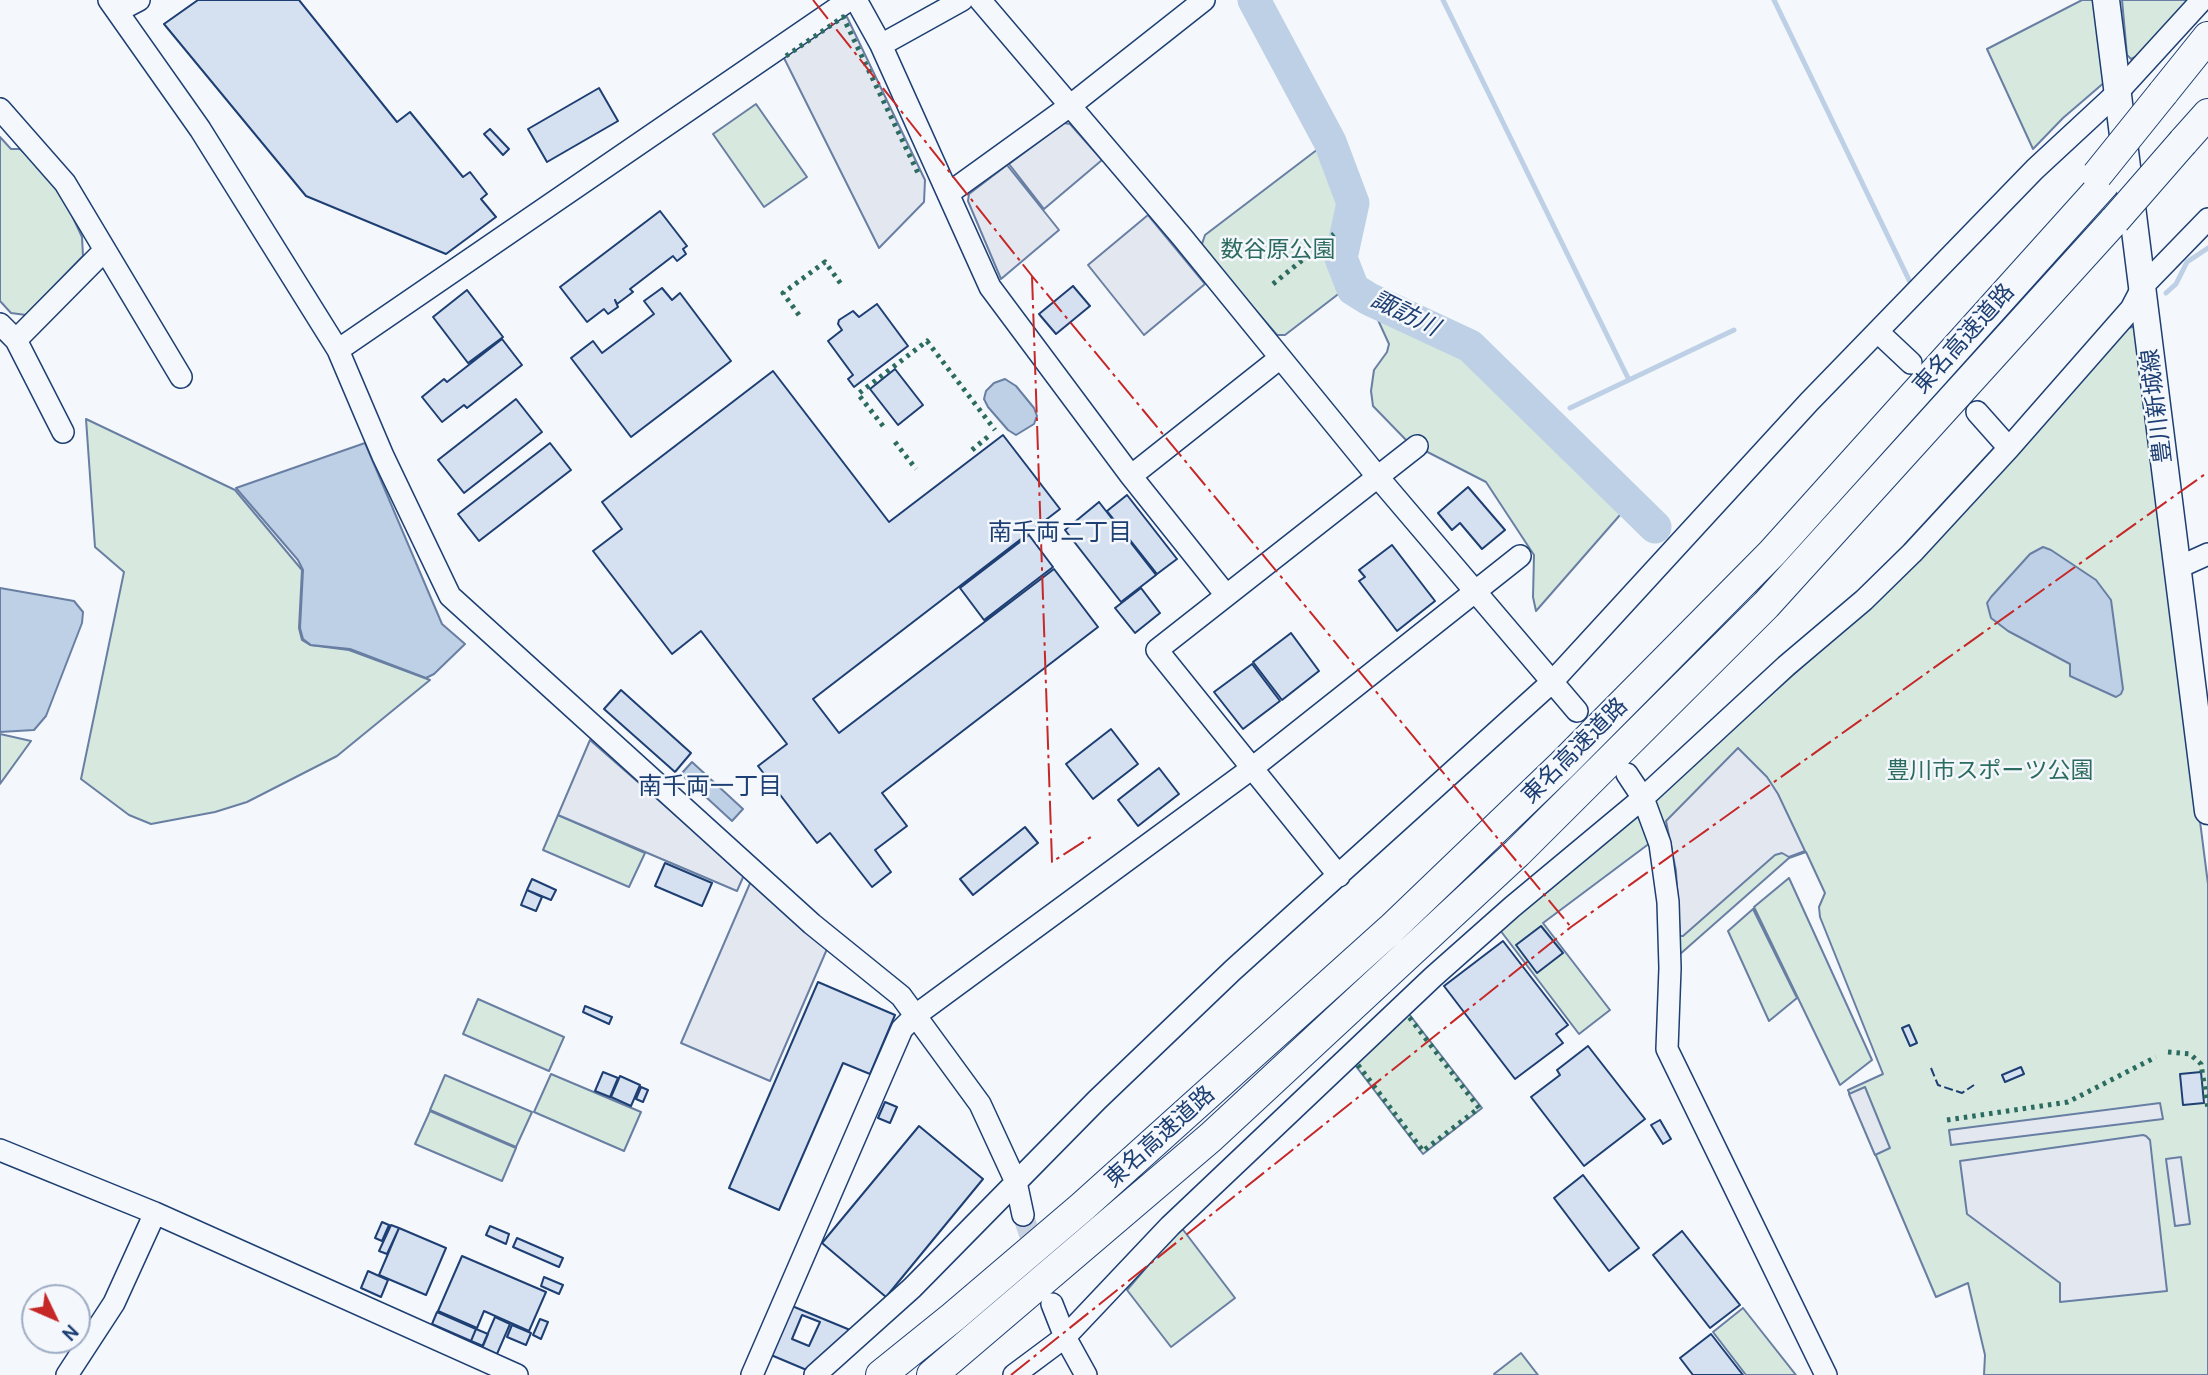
<!DOCTYPE html>
<html>
<head>
<meta charset="utf-8">
<style>
	body { margin:0 }
	#map { position:relative; width:2208px; height:1375px; overflow:hidden; background:#f4f7fb; font-family:Cabin,sans-serif }
	canvas { display:block }
	.north { position:absolute; left:21px; top:1284px; width:70px; height:70px; box-sizing:border-box; background:#f4f7fb; border:2px solid #9eadc5; border-radius:50%; rotate:134deg; font-size:19px; font-weight:700; line-height:28px; text-align:center; color:#1d3f73 }
	.north::after { content:''; display:block; margin:auto; width:24px; height:32px; background:#c62828; clip-path:polygon(50% 0,100% 100%,50% 72%,0 100%) }
</style>
</head>
<body>
<div id="map">
<canvas width="2208" height="1375"></canvas>
<div class="north">N</div>
</div>
<script>
const context = document.querySelector('canvas').getContext('2d');
context.lineJoin = 'round';
function fillPath(path, color) { context.fillStyle = color; context.fill(path, 'evenodd'); }
const toPath = rows => new Path2D(rows.map(r => 'M' + r).join(''));
function stroke(path, color, width, dash) { context.strokeStyle = color; context.lineWidth = width; context.lineCap = dash ? 'butt' : 'round'; context.setLineDash(dash || []); context.stroke(path); }
function drawText(font, color, halo, rows, align = 'center') {
  context.font = font + ' Cabin,"Noto Sans JP",sans-serif'; context.lineWidth = 5; context.setLineDash([]); context.textBaseline = 'middle'; context.strokeStyle = halo; context.fillStyle = color; for (const [text, x, y, turn = 0] of rows) {
    context.save(); context.translate(x, y); context.rotate((+turn || 0) * Math.PI / 180); context.textAlign = isNaN(turn) ? turn : align; if (halo) context.strokeText(text, 0, 0); context.fillText(text, 0, 0); context.restore();
  }
}
const green = toPath([
	[2082,0,2094,0,2106,81,2063,118,2033,149,1987,49,2082,0],
	[2122,0,2190,0,2137,56,2131,59,2127,55,2122,0],
	[756,104,807,177,764,207,713,134,756,104],
	[0,137,11,149,20,149,56,181,82,237,83,256,26,315,11,313,0,301,0,137],
	[1318,149,1326,150,1341,199,1342,215,1336,255,1345,284,1341,292,1285,335,1277,335,1201,247,1205,235,1318,149],
	[1373,309,1451,346,1473,359,1627,507,1536,611,1533,597,1534,555,1486,482,1408,442,1373,406,1371,391,1374,370,1387,352,1389,344,1373,309],
	[2137,326,2208,884,2208,1375,1984,1375,1985,1355,1968,1283,1936,1297,1848,1090,1883,1074,1820,917,1819,907,1825,893,1806,852,1789,858,1679,955,1654,802,1664,790,1877,600,1915,564,2128,328,2137,326],
	[86,419,235,490,302,570,299,628,302,640,310,645,349,650,430,680,337,756,247,802,215,812,151,824,129,815,81,779,124,572,95,547,86,419],
	[0,734,31,741,0,784,0,734],
	[1640,810,1654,840,1543,923,1610,1010,1579,1034,1500,930,1640,810],
	[558,815,645,853,629,887,543,850,558,815],
	[1789,878,1872,1060,1840,1085,1754,907,1789,878],
	[1753,909,1797,998,1769,1021,1728,931,1753,909],
	[478,999,564,1037,549,1071,463,1034,478,999],
	[1409,1014,1482,1108,1423,1154,1355,1065,1409,1014],
	[551,1074,641,1112,624,1151,534,1112,551,1074],
	[445,1075,532,1112,516,1147,430,1110,445,1075],
	[430,1111,516,1148,502,1181,415,1144,430,1111],
	[1181,1227,1235,1298,1171,1347,1127,1290,1181,1227],
	[1743,1308,1796,1375,1746,1375,1713,1332,1743,1308],
	[1521,1353,1538,1375,1496,1375,1494,1374,1521,1353]
]);
const parking = toPath([
	[847,17,925,180,924,202,879,248,783,56,838,18,847,17],
	[1064,123,1070,124,1102,160,1044,209,1009,164,1064,123],
	[1007,165,1059,230,1001,279,968,201,969,194,1007,165],
	[1148,215,1205,284,1144,335,1088,265,1148,215],
	[590,740,744,875,737,891,558,815,590,740],
	[1738,748,1767,777,1778,794,1805,851,1789,857,1782,853,1775,855,1683,936,1680,936,1676,871,1666,821,1738,748],
	[751,881,827,949,770,1081,681,1043,751,881],
	[1865,1087,1890,1148,1875,1155,1849,1094,1865,1087],
	[2160,1103,2163,1119,1951,1145,1949,1130,2160,1103],
	[2143,1135,2146,1136,2150,1140,2167,1291,2060,1302,2060,1283,1967,1214,1960,1161,2143,1135],
	[2181,1157,2190,1224,2175,1226,2166,1159,2181,1157]
]);
const water = toPath([
	[1005,379,1016,386,1034,408,1037,416,1034,424,1016,435,1008,430,988,407,984,399,986,391,994,383,1005,379],
	[365,443,442,624,465,644,434,674,426,678,350,649,311,645,303,639,300,628,303,570,298,560,236,488,365,443],
	[2043,547,2051,550,2096,580,2111,600,2123,689,2121,694,2116,697,2070,676,2070,664,2008,631,1991,618,1987,603,1991,597,2030,554,2043,547],
	[0,588,74,601,83,612,82,623,46,716,34,730,0,732,0,588],
	[692,762,743,809,732,821,681,774,692,762]
]);
const stream = toPath([
	[1443,0,1629,380],
	[1774,0,1910,282],
	[2166,293,2176,284,2187,262,2208,248],
	[1570,408,1734,330]
]);
const river = toPath([
	[1254,0,1330,142,1353,203,1341,258,1353,289,1369,299,1470,346,1655,527]
]);
const building = toPath([
	[198,0,299,0,397,122,410,112,463,177,470,172,487,194,481,199,496,217,446,254,306,196,164,24,198,0],
	[599,88,618,121,547,162,528,129,599,88],
	[490,129,509,149,503,155,484,134,490,129],
	[660,211,687,246,683,249,686,254,677,261,673,256,630,289,633,292,617,304,615,300,618,307,608,314,604,309,587,322,560,287,660,211],
	[1073,286,1090,306,1056,334,1039,314,1073,286],
	[662,288,672,300,680,293,731,361,631,437,571,358,593,341,602,353,654,314,644,301,662,288],
	[467,290,503,337,468,363,433,317,467,290],
	[877,304,908,346,854,387,848,379,853,375,828,341,842,330,838,324,839,320,853,311,859,317,877,304],
	[502,339,522,365,467,408,464,405,442,422,422,397,444,379,447,382,502,339],
	[895,369,923,405,898,425,870,389,895,369],
	[773,371,889,522,1003,435,1060,509,813,699,839,733,1054,569,1098,627,882,793,907,826,875,850,891,872,872,887,830,833,817,843,758,766,787,744,701,631,672,654,593,551,622,529,602,502,773,371],
	[516,399,542,432,464,493,438,460,516,399],
	[550,443,571,470,479,541,458,514,550,443],
	[1468,487,1505,530,1482,549,1460,523,1452,530,1438,513,1468,487],
	[1127,495,1177,559,1157,574,1107,511,1127,495],
	[1099,502,1156,575,1121,602,1065,530,1099,502],
	[1029,535,1053,567,984,620,960,588,1029,535],
	[1392,545,1435,601,1397,631,1359,581,1365,577,1359,570,1392,545],
	[1141,588,1160,613,1135,633,1115,608,1141,588],
	[1291,633,1319,671,1282,700,1253,662,1291,633],
	[1252,664,1280,701,1243,729,1214,692,1252,664],
	[621,690,691,753,675,772,604,709,621,690],
	[1111,729,1138,764,1093,799,1066,764,1111,729],
	[1159,768,1179,794,1138,826,1118,800,1159,768],
	[1025,827,1038,843,973,895,960,879,1025,827],
	[665,863,712,883,702,906,655,886,665,863],
	[532,879,556,890,551,900,527,890,532,879],
	[527,890,542,897,536,911,521,905,527,890],
	[1541,926,1563,953,1537,973,1516,945,1541,926],
	[1503,941,1568,1025,1556,1034,1563,1043,1515,1079,1444,986,1503,941],
	[818,982,895,1015,870,1074,843,1063,779,1210,729,1188,818,982],
	[585,1006,612,1017,609,1024,583,1012,585,1006],
	[1909,1025,1917,1043,1910,1046,1902,1028,1909,1025],
	[1588,1046,1645,1119,1584,1166,1531,1097,1560,1075,1557,1070,1588,1046],
	[2021,1067,2024,1074,2005,1082,2002,1075,2021,1067],
	[603,1072,618,1078,610,1097,595,1091,603,1072],
	[2201,1072,2204,1103,2183,1105,2180,1074,2201,1072],
	[620,1076,640,1085,631,1106,611,1097,620,1076],
	[641,1087,648,1090,643,1102,636,1099,641,1087],
	[885,1102,897,1107,890,1123,878,1118,885,1102],
	[1660,1120,1671,1139,1663,1144,1651,1125,1660,1120],
	[919,1126,983,1179,886,1297,822,1243,919,1126],
	[1583,1175,1639,1248,1609,1271,1554,1198,1583,1175],
	[382,1222,389,1225,382,1241,375,1238,382,1222],
	[391,1225,399,1228,387,1254,379,1251,391,1225],
	[490,1226,509,1234,506,1244,486,1235,490,1226],
	[399,1228,446,1248,426,1295,379,1275,399,1228],
	[1682,1231,1740,1305,1710,1328,1653,1255,1682,1231],
	[517,1238,563,1258,559,1267,513,1247,517,1238],
	[462,1256,546,1292,529,1331,484,1311,477,1328,438,1311,462,1256],
	[368,1271,388,1280,381,1297,361,1288,368,1271],
	[544,1277,563,1285,559,1294,541,1286,544,1277],
	[792,1306,855,1332,809,1371,771,1355,792,1306],
	[437,1312,476,1329,471,1341,432,1324,437,1312],
	[802,1315,820,1322,809,1346,792,1339,802,1315],
	[495,1317,510,1324,497,1354,482,1347,495,1317],
	[540,1319,548,1322,541,1339,533,1335,540,1319],
	[512,1325,531,1333,526,1345,507,1337,512,1325],
	[476,1329,488,1334,483,1346,471,1341,476,1329],
	[1711,1334,1743,1375,1693,1375,1680,1358,1711,1334]
]);
const minorTunnel = toPath([
	[1023,1215,1038,1260]
]);
const minor = toPath([
	[109,0,200,129,338,350,383,456,450,596,812,924,901,996,980,1104,1016,1182,1023,1215],
	[856,0,881,45,990,287,1131,476,1226,595],
	[980,0,1182,237,1377,476,1577,711],
	[118,11,139,0],
	[881,45,962,0],
	[0,109,65,183,181,377],
	[949,193,1071,105,1204,0],
	[0,324,16,340,63,432],
	[1878,332,1911,363],
	[16,340,105,250],
	[338,350,849,0],
	[1977,412,2009,448],
	[1131,476,1280,358],
	[2177,568,2208,554],
	[1627,774,1643,798,1660,844,1668,902,1670,968,1667,1049,1826,1375],
	[1339,876,1157,650,1417,446],
	[0,1150,155,1213,517,1375],
	[1052,1304,1065,1337,1086,1375],
	[67,1375,114,1303,155,1213],
	[752,1375,902,1029,916,1015,1251,769,1520,556],
	[815,1375,912,1288,1097,1100,1233,970,1552,682,1809,402,2035,169,2117,93,2202,0],
	[1014,1375,1065,1337,1170,1226,1433,977,1512,907,1643,798,1786,666,1864,600,1912,553,2009,448,2131,309,2143,286,2208,219]
]);
const major = toPath([
	[2106,0,2208,811]
]);
const highway = toPath([
	[2163,93,2208,37],
	[2183,142,2208,114],
	[881,1375,953,1317,1082,1207,1391,929,1562,765,1772,553,2104,184],
	[932,1375,1211,1137,1517,853,1766,605,2115,220]
]);
const highwayBridge = toPath([
	[2097,175,2163,93],
	[2115,220,2183,142]
]);
const hedge = toPath([
	[786,56,843,17,918,173],
	[1273,284,1334,234],
	[799,315,783,293,825,262,841,284],
	[883,426,858,394,927,341,995,430],
	[895,442,916,469],
	[972,450,991,434],
	[2168,1052,2190,1054,2201,1064,2208,1109],
	[1358,1065,1423,1151,1479,1108,1409,1017],
	[1947,1120,2068,1102,2156,1057]
]);
const fence = toPath([
	[1931,1068,1938,1085,1962,1093,1974,1085]
]);
const power = toPath([
	[813,0,1032,276,1571,927],
	[1032,276,1052,862,1094,835],
	[1011,1375,1571,927,2208,472]
]);
const parkNames = [
	["数谷原公園",1278,250],
	["豊川市スポーツ公園",1990,771]
];
const streetNames = [
	["東名高速道路",1964,339,-48],
	["豊川新城線",2157,406,-97],
	["東名高速道路",1575,751,-45],
	["東名高速道路",1160,1137,-42]
];
const waterNames = [
	["諏訪川",1405,314,26]
];
const neighbourhoodNames = [
	["南千両二丁目",1060,533],
	["南千両一丁目",710,787]
];
fillPath(green, '#d7e8df');
stroke(green, '#687fa3', 2);
fillPath(parking, '#e3e8f0');
stroke(parking, '#687fa3', 2);
fillPath(water, '#bed0e5');
stroke(water, '#687fa3', 2);
stroke(stream, '#bed0e5', 5);
stroke(river, '#bed0e5', 33);
fillPath(building, '#d5e0f0');
stroke(building, '#1d3f73', 2);
stroke(minorTunnel, '#c9d2e0', 21, [21, 10]);
stroke(minor, '#1d3f73', 24);
stroke(major, '#1d3f73', 29);
stroke(highway, '#1d3f73', 32);
stroke(minor, '#f4f7fb', 21);
stroke(major, '#f4f7fb', 26);
stroke(highway, '#f4f7fb', 30);
stroke(highwayBridge, '#1d3f73', 32, []);
stroke(highwayBridge, '#f4f7fb', 30);
stroke(hedge, '#2c6c60', 5, [3.5, 5]);
stroke(fence, '#1d3f73', 2, [9, 3.5]);
stroke(power, '#c62828', 2, [24, 5, 3.5, 5]);
drawText('23px', '#2c6c60', '#f4f7fb', parkNames);
drawText('23px', '#1d3f73', '#f4f7fb', streetNames);
drawText('italic 24px', '#1d3f73', '#f4f7fb', waterNames);
drawText('24px', '#1d3f73', '#f4f7fb', neighbourhoodNames);
</script>
</body>
</html>
